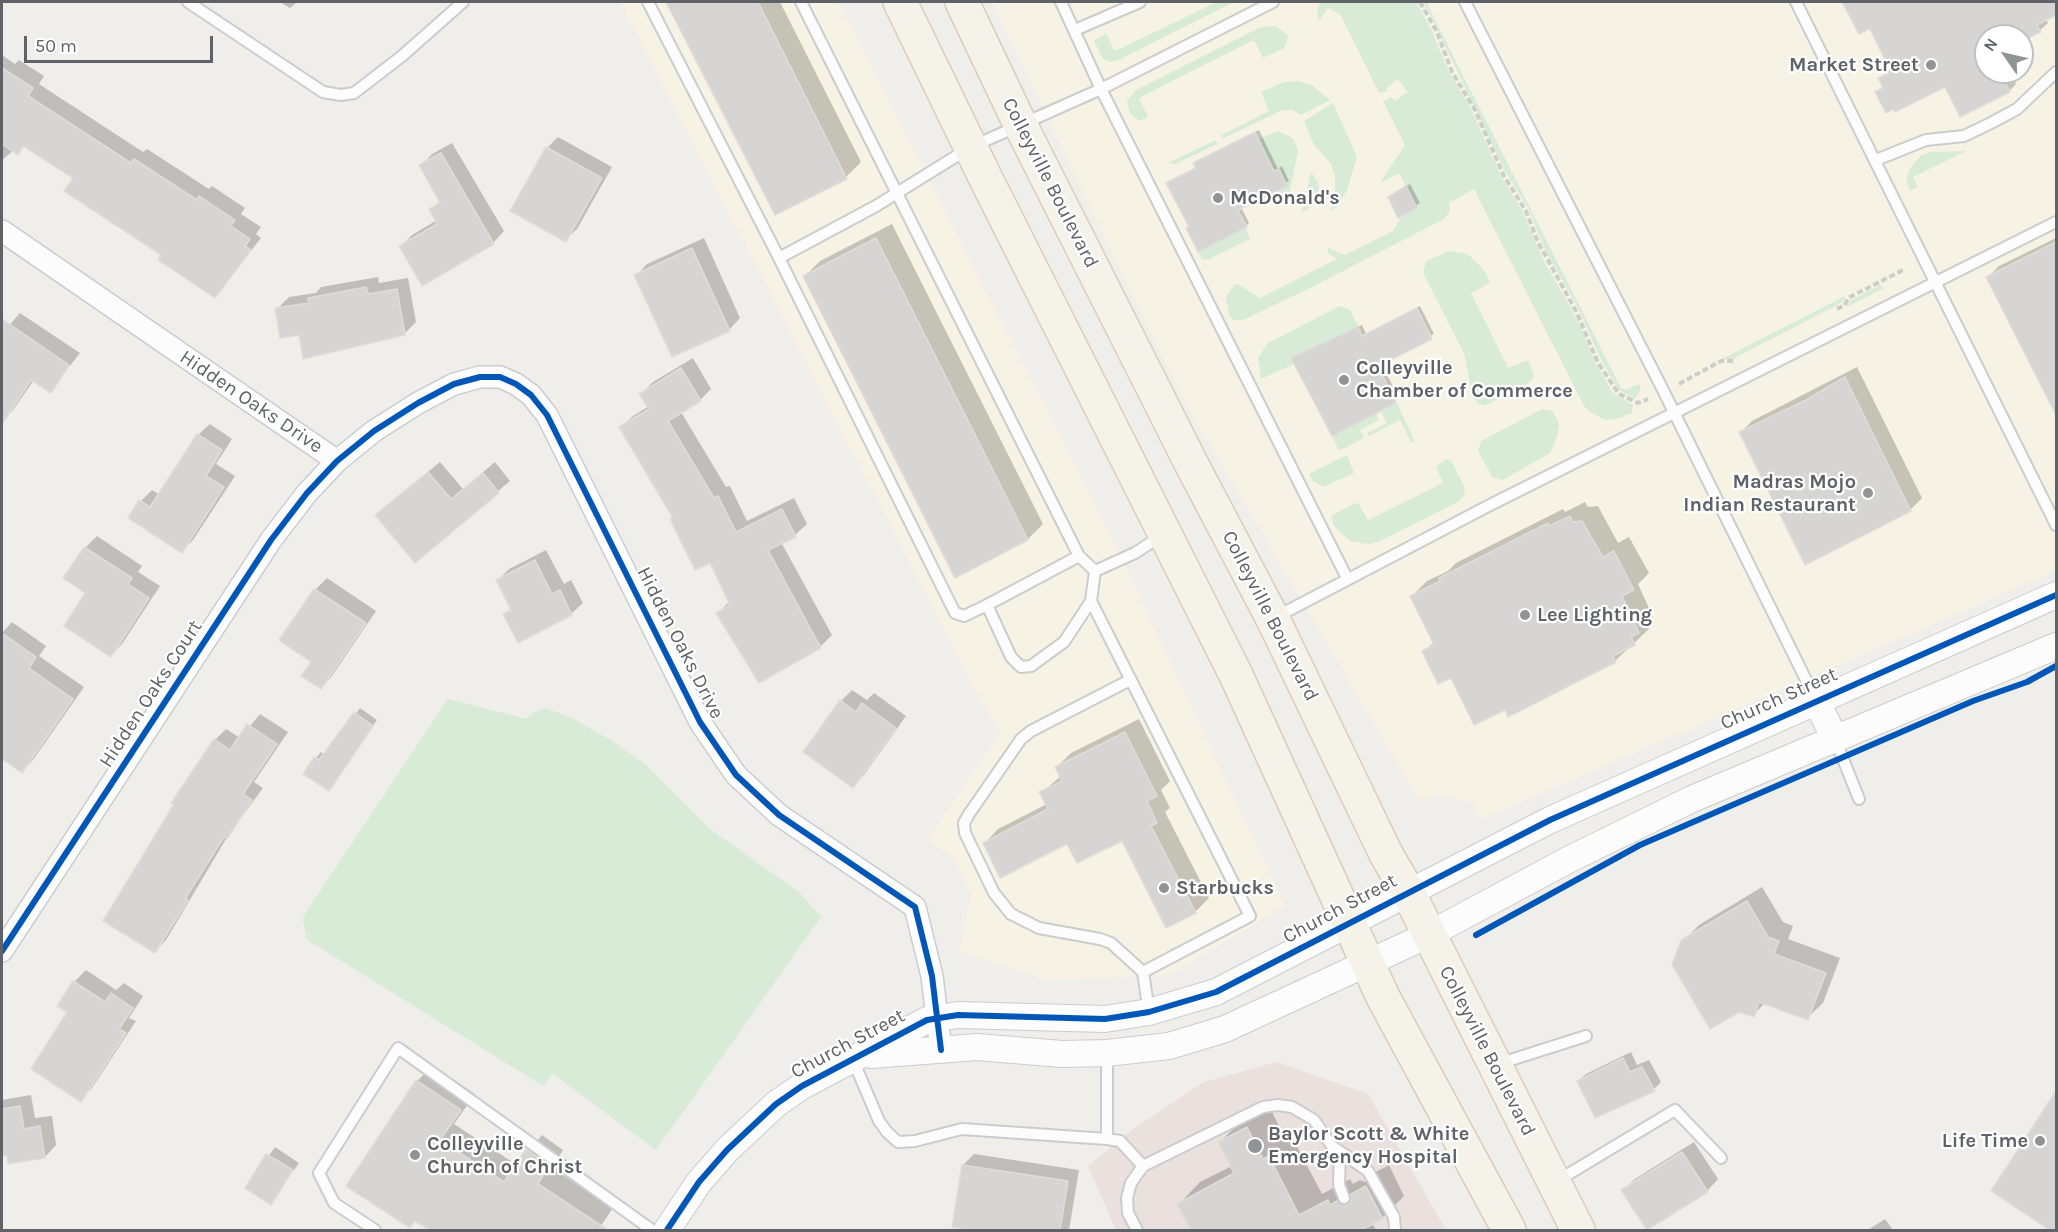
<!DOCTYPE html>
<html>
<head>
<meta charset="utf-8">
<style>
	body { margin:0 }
	#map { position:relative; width:2058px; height:1232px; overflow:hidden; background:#efeeea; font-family:Karla,sans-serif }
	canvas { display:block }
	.frame { position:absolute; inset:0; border:3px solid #5f6368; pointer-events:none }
	.north { position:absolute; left:1974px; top:24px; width:60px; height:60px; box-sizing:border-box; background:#fff; border:2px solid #bfc1c3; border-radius:50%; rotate:304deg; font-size:16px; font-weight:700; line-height:24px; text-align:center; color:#5f6368 }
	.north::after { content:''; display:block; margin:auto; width:21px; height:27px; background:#919496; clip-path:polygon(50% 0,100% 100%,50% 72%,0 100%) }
	.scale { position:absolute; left:24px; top:36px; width:189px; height:27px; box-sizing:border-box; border:3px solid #5f6368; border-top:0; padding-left:8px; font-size:18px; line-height:21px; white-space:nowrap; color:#5f6368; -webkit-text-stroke:4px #fff; paint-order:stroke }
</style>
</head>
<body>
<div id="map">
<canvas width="2058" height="1232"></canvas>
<div class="frame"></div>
<div class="north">N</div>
<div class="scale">50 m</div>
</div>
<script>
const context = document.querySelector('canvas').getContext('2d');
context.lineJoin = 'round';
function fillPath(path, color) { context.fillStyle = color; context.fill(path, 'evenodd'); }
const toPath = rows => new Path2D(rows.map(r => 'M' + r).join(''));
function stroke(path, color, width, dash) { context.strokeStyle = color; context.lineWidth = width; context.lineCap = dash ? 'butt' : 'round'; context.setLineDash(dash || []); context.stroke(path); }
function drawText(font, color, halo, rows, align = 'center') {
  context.font = font + ' Karla,sans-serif'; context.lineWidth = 4.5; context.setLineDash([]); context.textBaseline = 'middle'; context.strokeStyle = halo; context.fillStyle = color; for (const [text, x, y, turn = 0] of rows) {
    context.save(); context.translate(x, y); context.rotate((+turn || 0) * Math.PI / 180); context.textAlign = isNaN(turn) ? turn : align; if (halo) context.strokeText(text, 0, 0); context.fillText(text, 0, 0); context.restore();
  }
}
const commercial = toPath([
	[620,2,838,2,1111,536,1285,906,1168,975,1047,980,960,952,971,893,954,859,928,839,1001,731,985,708],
	[992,2,2056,2,2056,571,1479,820,1473,802,1436,795,1421,803,1181,395],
	[1986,36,2022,36,2022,72,1986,72]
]);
const medical = toPath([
	[1277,1062,1368,1094,1446,1230,1116,1230,1088,1166,1136,1127,1204,1082]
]);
const green = toPath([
	[1217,2,1234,2,1119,60,1111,62,1103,59,1094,41,1106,33,1115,51],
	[1320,2,1416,2,1432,31,1449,72,1469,105,1501,176,1523,212,1544,261,1578,321,1595,362,1613,393,1633,405,1632,413,1616,419,1605,420,1590,412,1584,406,1474,189,1449,203,1450,211,1444,219,1308,289,1243,320,1233,320,1229,315,1226,297,1235,284,1238,284,1260,298,1337,259,1328,253,1328,248,1345,255,1393,231,1401,217,1417,208,1399,173,1380,183,1405,145,1383,101,1391,97,1395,101,1408,92,1398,79,1386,88,1388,91,1379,93,1340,14,1328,8,1319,21,1317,12],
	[1424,2,1426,2,1621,388,1625,390,1639,384,1641,389,1635,399,1619,390,1601,360,1578,308,1546,252,1528,208,1505,171],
	[1276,26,1289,36,1284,48,1263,58,1254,40,1139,98,1148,117,1140,121,1130,114,1127,101,1136,90,1261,27],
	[1298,81,1312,85,1330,100,1301,115,1293,110,1283,110,1222,139,1222,135,1269,111,1261,92,1284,82],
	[1333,103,1357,157,1347,190,1336,208,1331,211,1335,191,1335,176,1331,164,1314,145,1304,121],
	[1278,131,1293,138,1298,151,1289,196,1279,194,1278,191,1287,185,1279,169,1274,171,1258,139],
	[1216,140,1217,144,1175,164,1168,163],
	[1966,151,1913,177,1918,187,1910,191,1906,178,1911,167,1920,156,1930,152],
	[1311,172,1318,182,1320,192,1314,205,1302,213],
	[1246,228,1250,239,1207,260,1202,259,1198,252],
	[1449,251,1468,254,1484,270,1490,283,1471,293,1508,368,1528,360,1534,375,1533,379,1523,387,1486,405,1480,405,1473,398,1464,353,1423,273,1426,261],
	[1880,285,1884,288,1847,307,1850,301],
	[1845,296,1843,302,1731,360,1722,359],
	[1340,306,1350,310,1359,327,1292,358,1294,364,1261,379,1258,358,1268,343],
	[1397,403,1415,442,1411,442,1400,420,1369,436,1367,433,1387,423,1381,411],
	[1542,409,1553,411,1559,424,1557,437,1550,453,1503,480,1493,478,1478,451,1481,441],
	[1376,413,1379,420,1360,430,1364,438,1339,451,1332,436],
	[1347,455,1354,473,1323,487,1313,481,1309,474],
	[1446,459,1451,461,1465,488,1464,496,1458,502,1378,542,1369,544,1350,541,1334,526,1331,516,1355,503,1359,504,1368,520,1443,483,1436,466],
	[448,699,526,719,534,712,546,708,572,718,609,739,645,764,710,829,799,892,821,917,656,1150,553,1074,543,1086,306,939,303,917]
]);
const shadow = toPath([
	[280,2,297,2,290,8],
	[668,2,780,2,861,162,846,177,775,213],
	[1843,2,2056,2,2056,14,2046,19,2048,23,2040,30,2022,40,2022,36,1986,36,1986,72,2010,72,2016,84,2009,91,1946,85,1877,92,1884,86,1880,79,1891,69,1871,27,1859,32],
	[2,55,15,64,19,60,44,76,39,84,143,152,147,149,209,189,212,186,245,208,241,214,261,227,256,234,261,238,215,296,75,178,25,146,17,153,13,151,2,160],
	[1259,130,1278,169,1282,166,1289,181,1241,207,1249,223,1246,226,1190,226,1168,183,1197,167,1195,164,1199,160],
	[558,137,612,167,577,229,565,240,547,148],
	[452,143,504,231,493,243,401,246,412,235,437,220,431,210,441,200,421,166,432,154],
	[1410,184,1420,203,1399,216,1389,197],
	[892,224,1043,524,1028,539,805,276,820,261],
	[704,238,740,318,729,330,636,276,647,264],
	[2056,238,2056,415,1988,277,1999,266],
	[378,277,379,283,408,278,416,322,404,334,300,333,277,309,289,297,316,293,321,287],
	[1420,306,1434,334,1381,363,1399,398,1332,434,1293,359,1362,325,1366,334],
	[20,313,80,353,50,391,34,380,13,410,2,422,2,334],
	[693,358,711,389,700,400,681,412,726,487,730,486,747,521,794,498,807,524,795,535,781,542,832,635,820,647,718,613,730,601,710,561,675,517,621,427,633,416,649,406,641,394,653,382],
	[1857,367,1922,498,1910,510,1741,432,1752,421],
	[210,424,232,439,216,464,235,476,193,540,182,551,141,501,152,490,160,495,198,435],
	[440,462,463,489,495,462,510,481,415,561,389,504],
	[1585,502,1588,507,1598,506,1618,543,1629,537,1649,573,1638,584,1653,617,1647,623,1649,629,1615,661,1506,708,1451,676,1424,651,1434,642,1411,597,1427,581,1448,571,1456,563,1563,509,1565,512],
	[97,536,142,566,138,572,160,586,122,644,111,655,87,592,65,578,85,548],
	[546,550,564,584,571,580,583,603,571,614,505,614,512,608,497,581,509,569],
	[327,578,376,611,332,676,321,688,313,661,315,590],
	[12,622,46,646,39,656,84,687,33,760,22,771,3,759,2,761,2,633],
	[852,690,867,700,874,693,906,716,864,775,853,786,841,701],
	[360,708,377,720,329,789,316,758,321,752,325,755],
	[260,714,288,732,254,782,263,788,229,834,166,940,155,951,215,740,226,729,240,738],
	[1139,719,1170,781,1161,790,1170,808,1165,812,1209,898,1195,912,1122,839,985,843,998,829,1047,804,1041,793,1061,776,1057,767,1071,753],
	[1762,887,1783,922,1793,926,1788,939,1840,958,1823,1003,1807,1018,1765,1003,1753,1015,1683,941,1699,925],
	[86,970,116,990,124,983,143,996,129,1018,136,1021,92,1088,81,1100,69,1012,74,982],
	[1631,1052,1637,1065,1649,1060,1661,1082,1654,1089,1578,1081,1586,1074],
	[433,1066,475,1094,454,1124,517,1165,542,1135,563,1150,552,1168,613,1208,598,1230,432,1230,416,1220,410,1226,417,1081],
	[2056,1094,2056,1230,2053,1230,1993,1191],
	[31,1095,35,1118,52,1116,56,1145,45,1157,2,1155,2,1100],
	[1269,1106,1285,1138,1291,1135,1322,1194,1350,1179,1353,1184,1360,1180,1365,1182,1374,1173,1389,1165,1404,1196,1382,1218,1372,1223,1376,1230,1192,1230,1179,1204,1200,1182,1232,1166,1220,1142,1242,1120],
	[1694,1142,1718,1179,1707,1191,1623,1190,1635,1179],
	[275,1147,299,1163,271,1203,247,1187],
	[974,1154,1079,1170,1069,1230,981,1230,953,1226,963,1165],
	[1885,1219,1893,1230,1868,1230]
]);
const building = toPath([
	[666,2,758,2,847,179,775,215,666,2],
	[1842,2,2056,2,2056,15,2037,25,2041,32,2022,41,2022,36,1986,36,1986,72,2000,72,2010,92,1960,117,1945,87,1895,112,1894,109,1886,113,1875,92,1883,88,1878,78,1891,72,1870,29,1859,34,1842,2],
	[2,68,33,88,28,96,131,163,134,159,197,200,199,196,235,220,231,226,250,239,245,246,251,250,215,298,158,260,161,255,64,191,73,178,23,146,18,155,2,144,2,68],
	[1255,132,1274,171,1279,169,1287,186,1238,210,1247,227,1198,252,1186,228,1189,227,1166,183,1196,168,1193,163,1255,132],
	[546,147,602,178,566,242,510,211,546,147],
	[441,153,494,244,422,286,399,246,437,224,429,209,440,203,419,165,441,153],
	[1406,186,1417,208,1398,218,1388,197,1406,186],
	[876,238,1028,540,955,578,803,276,876,238],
	[2056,242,2056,415,1986,277,2056,242],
	[692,248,730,331,672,357,634,275,692,248],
	[366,287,368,294,397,289,405,335,303,359,299,335,280,338,275,308,309,303,308,298,366,287],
	[1417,308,1432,339,1378,366,1396,403,1332,436,1291,358,1358,327,1362,336,1417,308],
	[2,319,69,365,51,393,31,380,2,424,2,319],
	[681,368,701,401,668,421,714,498,718,496,736,532,782,509,796,537,768,550,821,648,759,683,716,613,730,605,710,563,695,570,670,519,673,518,619,427,649,409,639,394,681,368],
	[1845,377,1911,511,1805,565,1739,432,1806,400,1845,377],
	[197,434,222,450,206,476,224,487,182,553,128,518,139,500,150,507,197,434],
	[428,472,451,499,483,473,499,493,415,563,375,515,428,472],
	[1570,516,1573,522,1582,521,1603,557,1614,551,1634,590,1622,596,1639,633,1631,637,1635,645,1613,656,1616,662,1508,717,1505,710,1474,725,1451,678,1438,684,1430,668,1422,651,1434,645,1410,596,1440,581,1439,578,1548,523,1549,526,1570,516],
	[84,547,132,578,128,584,149,598,111,657,64,626,85,593,63,578,84,547],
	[535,560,552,594,560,590,572,615,518,643,503,614,511,610,496,580,535,560],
	[314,589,366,623,321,689,301,676,311,662,279,640,314,589],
	[2,633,36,657,29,668,73,699,22,773,2,759,2,633],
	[840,700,856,712,862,703,896,728,853,788,803,752,840,700],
	[354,712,373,726,329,791,303,774,314,757,319,760,354,712],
	[247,724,277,744,243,794,252,800,227,839,224,837,185,899,188,900,155,953,103,921,174,804,171,803,214,739,230,750,247,724],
	[1125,732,1157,796,1147,801,1157,823,1151,826,1196,913,1166,928,1122,841,1077,863,1067,844,1000,878,983,843,1048,809,1039,792,1062,781,1055,767,1125,732],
	[1747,901,1768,937,1779,941,1774,954,1826,973,1808,1020,1759,1002,1754,1017,1739,1012,1710,1029,1672,965,1681,940,1747,901],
	[73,981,105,1002,111,993,133,1008,119,1029,126,1033,81,1102,31,1069,67,1012,57,1006,73,981],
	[1623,1058,1630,1072,1642,1067,1655,1091,1595,1118,1577,1081,1623,1058],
	[416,1080,461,1110,440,1140,504,1182,526,1149,549,1166,538,1184,608,1230,430,1230,415,1221,410,1228,346,1186,416,1080],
	[2056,1091,2056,1230,2050,1230,1991,1191,2056,1091],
	[20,1106,24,1129,40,1126,45,1158,8,1164,7,1156,2,1156,2,1109,20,1106],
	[1247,1127,1263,1159,1269,1156,1299,1215,1328,1200,1330,1205,1337,1201,1347,1205,1351,1200,1351,1194,1366,1186,1383,1219,1361,1230,1191,1230,1177,1204,1234,1173,1218,1142,1247,1127],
	[1682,1152,1708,1192,1647,1230,1621,1190,1682,1152],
	[266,1154,293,1170,271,1205,245,1188,266,1154],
	[962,1165,1068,1181,1060,1230,972,1230,952,1227,962,1165]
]);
const path = toPath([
	[1420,2,1437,32,1452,72,1475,110,1504,176,1526,211,1538,242,1577,313,1598,363,1619,394,1638,403,1648,399],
	[1837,309,1845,305,1848,298,1905,269],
	[1679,384,1721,361,1734,361]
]);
const service = toPath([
	[188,2,323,92,341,95,354,93,402,56,463,2],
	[648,2,779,258,955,613,964,616,987,605,1011,657,1021,667,1031,666,1064,642,1091,601,1250,916,1143,972,1149,1012],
	[801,2,1079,556,1095,571,1091,601],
	[1061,2,1101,89,1347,578],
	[1465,2,1664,392,1816,700],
	[1796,2,2056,525],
	[1075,30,1140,2],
	[1876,160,1926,140,1964,136,1991,123,2017,109,2056,72],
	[779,258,876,206,971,147,1101,89,1273,2],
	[1095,571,1135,553,1161,536],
	[987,605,1079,556],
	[1276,617,1490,505,2056,222],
	[1130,680,1031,731,1021,739,969,814,964,823,965,833,994,893,1011,914,1039,928,1100,939,1111,943,1143,972],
	[1835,739,1859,799],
	[1107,1053,1107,1139],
	[853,1060,879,1121,887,1132,898,1142,915,1141,962,1129,1107,1139,1120,1141,1143,1166],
	[1498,1064,1586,1036],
	[1340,1153,1339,1185,1344,1198],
	[1557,1181,1675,1110,1721,1158],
	[375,1230,334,1203,319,1173,398,1048,652,1230],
	[1137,1230,1128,1213,1127,1198,1131,1183,1143,1166,1263,1107,1278,1105,1292,1107,1314,1120,1332,1146,1368,1171,1394,1217,1395,1230]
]);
const minor = toPath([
	[2,231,337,461],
	[2,951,271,540,307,493,337,461,374,431,418,403,454,384,480,377,500,377,516,384,531,395,547,415,700,722,736,775,779,815,915,907,932,976,941,1050]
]);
const tertiary = toPath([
	[1816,700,1835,739],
	[871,1055,977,1047,1062,1054,1107,1053,1169,1046,1225,1029,1428,935,1568,860,1692,799,2056,646],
	[667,1230,699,1182,727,1150,776,1104,802,1086,927,1020,958,1015,1105,1019,1149,1012,1216,992,1550,820,2056,595]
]);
const primary = toPath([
	[900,2,986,179,1236,675,1383,997,1509,1230],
	[962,2,1020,124,1193,467,1273,619,1386,854,1408,892,1578,1230]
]);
const cycleway = toPath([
	[1476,935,1640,845,1973,701,2027,682,2056,666],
	[2,951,271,540,307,493,337,461,374,431,418,403,454,384,480,377,500,377,516,384,531,395,547,415,700,722,736,775,779,815,915,907,932,976,941,1050],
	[667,1230,699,1182,727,1150,776,1104,802,1086,927,1020,958,1015,1105,1019,1149,1012,1216,992,1550,820,2056,595]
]);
const markers = [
	[1931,65,6,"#919496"],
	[1218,198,6,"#919496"],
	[1344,380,6,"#919496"],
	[1868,493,6,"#919496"],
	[1525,615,6,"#919496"],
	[1164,888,6,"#919496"],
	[2040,1141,6,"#919496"],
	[1255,1146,8,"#919496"],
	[415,1155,6,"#919496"]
];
const poiNames = [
	["Market Street",1919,65,"right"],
	["McDonald's",1230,198],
	["Colleyville",1356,368],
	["Chamber of Commerce",1356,391],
	["Madras Mojo",1856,482,"right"],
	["Indian Restaurant",1856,505,"right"],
	["Lee Lighting",1537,615],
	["Starbucks",1176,888],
	["Baylor Scott & White",1268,1134],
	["Emergency Hospital",1268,1157],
	["Life Time",2028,1141,"right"],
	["Colleyville",427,1144],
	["Church of Christ",427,1167]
];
const streetNames = [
	["Colleyville Boulevard",1050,183,63],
	["Hidden Oaks Drive",251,402,34],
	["Colleyville Boulevard",1270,616,63],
	["Hidden Oaks Drive",680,643,63],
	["Hidden Oaks Court",151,694,-57],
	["Church Street",1779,699,-24],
	["Church Street",1340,909,-28],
	["Church Street",848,1044,-28],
	["Colleyville Boulevard",1487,1051,63]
];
fillPath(commercial, '#f7f3e4');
fillPath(medical, '#eae0de');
fillPath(green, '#d8ebd6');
fillPath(shadow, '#0003');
fillPath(building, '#d6d5d3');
stroke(building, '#deddd9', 1.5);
stroke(service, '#cbcccc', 14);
stroke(minor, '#cbcccc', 24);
stroke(tertiary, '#cbcccc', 28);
stroke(primary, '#d7ceb8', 36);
stroke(path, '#cacfcc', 4, [6, 3]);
stroke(service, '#fdfcfc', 10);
stroke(minor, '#fdfcfc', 21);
stroke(tertiary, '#fdfcfc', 26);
stroke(primary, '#f4f2e9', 33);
stroke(cycleway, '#0057b8', 6);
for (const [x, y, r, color] of markers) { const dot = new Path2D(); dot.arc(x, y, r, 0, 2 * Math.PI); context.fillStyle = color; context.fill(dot); stroke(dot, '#fff', 2); }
drawText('bold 20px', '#5f6368', '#fff', poiNames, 'left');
drawText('20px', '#5f6368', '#fff', streetNames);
</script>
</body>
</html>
